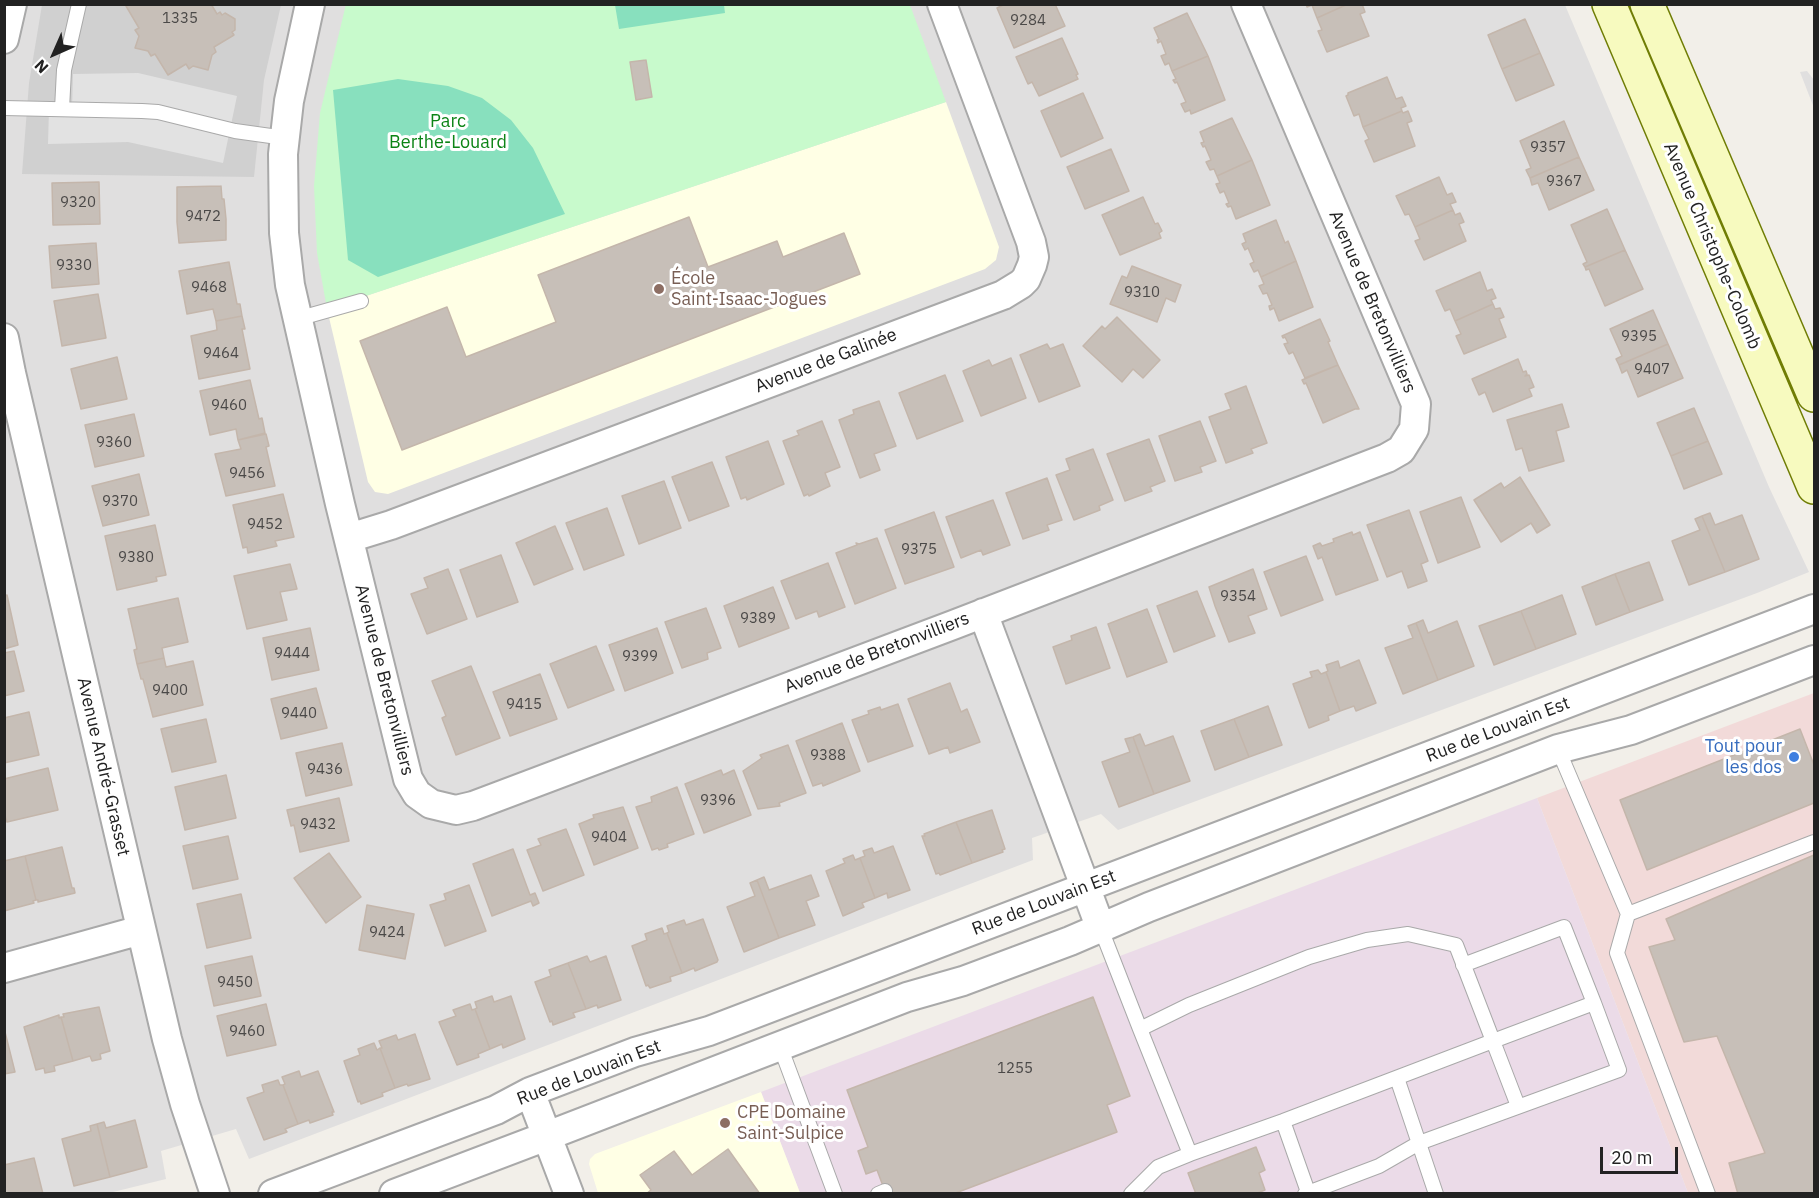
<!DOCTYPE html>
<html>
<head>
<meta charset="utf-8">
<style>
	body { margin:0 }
	#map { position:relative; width:1819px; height:1198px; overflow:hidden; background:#f2efe9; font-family:"IBM Plex Sans",sans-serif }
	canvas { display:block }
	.frame { position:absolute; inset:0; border:6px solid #222; pointer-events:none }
	.north { position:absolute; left:24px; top:24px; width:60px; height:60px; -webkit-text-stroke:4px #fff; paint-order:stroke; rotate:225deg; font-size:16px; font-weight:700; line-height:24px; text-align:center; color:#222 }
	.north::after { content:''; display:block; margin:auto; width:21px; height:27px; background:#222; clip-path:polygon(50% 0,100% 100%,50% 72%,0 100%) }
	.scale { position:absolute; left:1600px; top:1147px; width:78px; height:27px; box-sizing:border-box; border:3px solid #222; border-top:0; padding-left:8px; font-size:18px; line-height:21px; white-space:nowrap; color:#222; -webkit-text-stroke:4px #fff; paint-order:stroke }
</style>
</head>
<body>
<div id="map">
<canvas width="1819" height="1198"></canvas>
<div class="frame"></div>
<div class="north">N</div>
<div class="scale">20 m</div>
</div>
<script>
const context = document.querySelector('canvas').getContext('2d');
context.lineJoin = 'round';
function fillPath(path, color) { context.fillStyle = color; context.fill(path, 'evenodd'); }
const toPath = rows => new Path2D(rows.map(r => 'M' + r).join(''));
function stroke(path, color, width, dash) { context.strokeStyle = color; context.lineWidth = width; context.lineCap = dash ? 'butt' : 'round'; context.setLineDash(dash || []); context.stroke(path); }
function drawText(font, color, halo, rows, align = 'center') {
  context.font = font + ' "IBM Plex Sans",sans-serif'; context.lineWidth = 6; context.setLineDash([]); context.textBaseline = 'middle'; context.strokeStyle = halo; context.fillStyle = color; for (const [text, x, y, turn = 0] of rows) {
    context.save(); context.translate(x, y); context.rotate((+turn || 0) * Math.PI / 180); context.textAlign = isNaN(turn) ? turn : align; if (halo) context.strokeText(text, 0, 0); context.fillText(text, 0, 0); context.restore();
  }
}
const residential = toPath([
	[5,5,1565,5,1769,487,1809,572,1757,593,1118,830,1101,814,1032,838,1033,860,249,1159,236,1129,161,1151,166,1179,109,1193,5,1194],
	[1807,71,1814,80,1814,108,1800,72]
]);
const commercial = toPath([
	[1814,693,1814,1193,1688,1193,1537,798]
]);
const industrial = toPath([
	[1537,798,1688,1193,800,1193,761,1092]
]);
const education = toPath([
	[946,102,999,247,996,260,985,269,388,494,375,492,368,482,327,309],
	[761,1092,800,1193,598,1193,589,1164,590,1159,595,1154]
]);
const religious = toPath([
	[42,5,281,5,264,80,254,177,22,174,29,83]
]);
const park = toPath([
	[346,4,910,5,946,102,327,309,317,253,314,186,320,113]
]);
const pitch = toPath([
	[615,5,724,5,725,13,619,29],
	[398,79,448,86,482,98,511,120,533,148,565,214,378,277,348,260,333,90]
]);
const parking = toPath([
	[138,73,237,96,223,163,128,142,48,144,49,109,72,109,73,74]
]);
const building = toPath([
	[129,4,211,4,217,14,220,12,222,15,225,13,235,19,235,30,232,32,234,35,214,47,216,52,212,55,208,70,193,66,189,69,186,64,168,75,155,54,151,56,148,51,135,48,139,36,135,30,139,28,126,6,129,4],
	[1005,4,1055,4,1065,26,1014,48,997,8,1005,4],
	[1306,4,1348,4,1317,18,1312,5,1307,7,1306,4],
	[1348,4,1362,4,1365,12,1360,14,1369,36,1327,52,1318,31,1322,30,1317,18,1348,4],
	[1187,13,1208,56,1172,71,1169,63,1165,65,1161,56,1166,54,1161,41,1158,43,1157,40,1159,39,1154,28,1187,13],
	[1525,19,1540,53,1502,69,1488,35,1525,19],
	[1062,38,1078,74,1076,75,1078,79,1039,96,1032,82,1028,84,1016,57,1062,38],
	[1540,53,1554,85,1516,101,1502,69,1540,53],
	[1208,56,1225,100,1191,114,1190,110,1185,112,1181,104,1186,102,1177,82,1175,83,1173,80,1176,79,1172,71,1208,56],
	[646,60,652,97,636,100,630,62,646,60],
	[1387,77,1396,99,1402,97,1406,106,1401,108,1402,111,1363,127,1359,114,1354,116,1346,96,1348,95,1348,93,1387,77],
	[1083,93,1103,138,1061,157,1041,111,1083,93],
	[1402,111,1403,113,1408,111,1412,121,1407,123,1415,146,1374,162,1365,141,1369,139,1363,127,1402,111],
	[1232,118,1252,160,1217,176,1214,169,1210,170,1206,162,1211,160,1205,146,1203,147,1201,143,1204,142,1200,132,1232,118],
	[1564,121,1579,157,1530,178,1526,170,1531,168,1520,141,1564,121],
	[1111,149,1129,191,1085,209,1067,167,1111,149],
	[1579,157,1594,190,1549,210,1538,183,1532,185,1530,178,1579,157],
	[1252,160,1270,205,1236,219,1231,206,1228,207,1226,204,1229,203,1224,191,1220,193,1216,184,1220,183,1217,176,1252,160],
	[1439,177,1447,195,1452,193,1456,202,1450,204,1453,210,1415,227,1409,214,1405,215,1396,196,1439,177],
	[99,182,100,224,53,225,52,183,99,182],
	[221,186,222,199,224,199,226,219,226,240,179,243,177,222,177,187,221,186],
	[1143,197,1155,224,1158,223,1162,231,1159,233,1161,238,1120,255,1102,215,1143,197],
	[1607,209,1625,250,1585,267,1583,264,1587,262,1571,225,1607,209],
	[1453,210,1455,215,1460,213,1464,222,1459,224,1466,241,1424,260,1415,241,1420,239,1415,227,1453,210],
	[689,217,708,267,777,241,783,257,844,233,860,274,402,450,360,341,447,307,466,357,556,322,538,275,689,217],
	[1276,220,1285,243,1288,241,1296,261,1261,277,1258,270,1254,272,1250,264,1254,262,1248,248,1245,250,1242,244,1246,242,1243,234,1276,220],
	[96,243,99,284,52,288,49,246,96,243],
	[1625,250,1643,289,1605,306,1589,269,1586,270,1585,267,1625,250],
	[1296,261,1313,307,1279,321,1274,308,1270,310,1269,306,1272,305,1267,293,1263,294,1259,286,1264,284,1261,277,1296,261],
	[229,262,237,304,240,304,242,316,216,321,213,309,187,314,179,271,229,262],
	[1132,266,1181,285,1175,302,1166,298,1157,322,1110,304,1122,276,1127,278,1132,266],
	[1480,272,1487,291,1492,289,1496,298,1491,300,1493,304,1455,321,1450,309,1445,311,1436,291,1480,272],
	[98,294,106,338,62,346,54,301,98,294],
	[1493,304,1495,309,1500,308,1504,317,1499,319,1506,337,1464,354,1456,336,1461,334,1455,321,1493,304],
	[1653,310,1668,344,1619,365,1616,359,1622,356,1610,329,1653,310],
	[242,316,245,329,242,329,250,369,199,379,191,336,217,330,216,321,242,316],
	[1117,317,1160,360,1143,378,1133,369,1122,382,1083,346,1102,326,1105,329,1117,317],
	[1320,319,1330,341,1328,342,1338,365,1305,378,1293,352,1289,354,1284,344,1288,343,1285,337,1283,338,1282,336,1320,319],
	[1047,344,1050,349,1063,344,1080,386,1039,402,1020,355,1047,344],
	[1668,344,1683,378,1638,397,1627,370,1622,373,1619,365,1668,344],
	[117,357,127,399,81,409,71,369,117,357],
	[1011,358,1026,398,981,416,963,371,989,360,992,366,1011,358],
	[1518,359,1523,372,1526,371,1527,374,1525,376,1529,375,1534,387,1529,389,1532,396,1493,412,1485,392,1479,395,1472,379,1518,359],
	[1338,365,1359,409,1355,409,1323,423,1306,383,1304,384,1302,380,1338,365],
	[945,375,963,421,917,439,899,393,945,375],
	[250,380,259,419,262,418,265,433,238,440,236,429,210,435,200,391,250,380],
	[1246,386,1267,443,1251,449,1253,453,1226,463,1209,417,1231,409,1225,394,1246,386],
	[879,401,896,446,874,454,880,470,860,478,839,420,854,414,853,410,879,401],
	[1562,404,1569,427,1556,431,1564,461,1529,471,1522,448,1516,450,1507,420,1562,404],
	[1694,408,1708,441,1671,456,1657,423,1694,408],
	[134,414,144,456,95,467,85,425,134,414],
	[822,421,840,467,825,473,830,486,809,496,808,494,804,496,783,441,799,435,797,431,822,421],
	[1200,421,1216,461,1200,467,1202,472,1175,481,1159,436,1200,421],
	[266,434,269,446,266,447,275,486,226,496,215,454,241,449,238,440,266,434],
	[1149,439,1165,481,1150,487,1152,491,1125,501,1107,454,1149,439],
	[768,441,784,484,747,500,746,497,741,499,726,457,768,441],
	[1708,441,1722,474,1684,489,1671,456,1708,441],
	[1093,449,1113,500,1099,506,1100,510,1074,520,1056,475,1070,470,1066,459,1093,449],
	[712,462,729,506,689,521,672,477,712,462],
	[139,474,149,515,103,526,92,486,139,474],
	[1520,477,1550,525,1537,533,1531,523,1501,542,1474,500,1501,483,1504,488,1520,477],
	[1047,478,1062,520,1047,525,1049,530,1023,539,1006,493,1047,478],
	[664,481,681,528,639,544,622,496,664,481],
	[283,494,294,537,275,541,277,546,248,553,247,547,243,548,233,505,283,494],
	[1461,497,1480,547,1438,563,1420,512,1461,497],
	[993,500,1010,545,983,555,981,550,961,558,946,517,993,500],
	[607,508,624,555,584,570,566,523,607,508],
	[1409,510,1428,561,1421,564,1427,581,1408,588,1402,571,1387,577,1367,525,1409,510],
	[934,512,954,567,905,584,885,530,934,512],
	[1710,513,1715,525,1742,515,1759,559,1725,572,1702,516,1710,513],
	[1702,516,1725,572,1689,585,1672,541,1700,530,1695,519,1702,516],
	[155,525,166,575,156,577,157,581,117,590,105,536,155,525],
	[555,526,573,569,534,585,516,543,555,526],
	[1352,532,1353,535,1360,532,1378,580,1336,595,1322,557,1318,559,1313,546,1320,543,1322,546,1334,542,1333,539,1352,532],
	[877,538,896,588,855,604,836,553,857,545,856,543,859,544,877,538],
	[501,555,518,602,477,617,460,570,501,555],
	[1306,556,1323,600,1281,616,1264,572,1306,556],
	[1649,562,1663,600,1630,612,1615,574,1649,562],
	[828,563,845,607,819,617,817,611,796,619,781,581,828,563],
	[290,564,297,589,280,592,287,620,247,629,234,576,290,564],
	[448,569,467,619,427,634,411,594,428,588,424,578,448,569],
	[1253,569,1267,609,1248,616,1255,633,1229,642,1215,606,1209,587,1253,569],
	[1615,574,1630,612,1596,625,1582,587,1615,574],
	[773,587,789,628,739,647,724,606,773,587],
	[1197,591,1215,636,1174,652,1157,606,1197,591],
	[7,595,18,645,4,649,4,596,7,595],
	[1562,595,1576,634,1536,649,1521,611,1562,595],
	[178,598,188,642,162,648,164,658,137,664,134,650,137,649,128,609,178,598],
	[706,608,721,648,707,653,708,659,682,668,665,622,706,608],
	[1147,609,1167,662,1127,677,1108,624,1147,609],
	[1521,611,1536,649,1494,665,1479,626,1521,611],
	[1423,620,1428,633,1457,621,1474,666,1438,680,1416,623,1423,620],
	[1416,623,1438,680,1403,694,1385,648,1413,638,1408,626,1416,623],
	[1096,627,1110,668,1066,684,1053,647,1072,640,1071,636,1096,627],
	[310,628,319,670,272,680,263,638,310,628],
	[657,628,673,673,625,691,609,645,657,628],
	[596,646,614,690,568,708,550,664,596,646],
	[14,651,24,691,4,696,4,653,14,651],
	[164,658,166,667,193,661,203,705,153,717,143,679,141,679,137,664,164,658],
	[1359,660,1376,703,1356,711,1354,706,1340,711,1326,672,1328,671,1326,665,1338,661,1340,668,1359,660],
	[471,666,500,738,456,755,442,718,446,716,432,681,471,666],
	[1318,670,1321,674,1326,672,1340,711,1328,716,1329,720,1309,728,1293,684,1312,677,1310,672,1318,670],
	[540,674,557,719,510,736,493,692,540,674],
	[950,683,961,712,967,709,980,742,950,753,948,747,929,754,908,699,950,683],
	[316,688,327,728,281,739,271,699,316,688],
	[898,704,913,746,868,762,852,720,869,714,868,711,880,707,881,710,898,704],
	[1268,706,1282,745,1249,757,1234,719,1268,706],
	[29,712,39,755,4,763,4,718,29,712],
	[206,719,216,762,172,772,161,729,206,719],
	[1234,719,1249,757,1215,770,1201,731,1234,719],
	[842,723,860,771,823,786,822,783,813,786,796,741,842,723],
	[1800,729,1814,765,1814,803,1647,870,1620,800,1800,729],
	[1140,734,1145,746,1173,736,1190,781,1154,794,1133,737,1140,734],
	[1133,737,1154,794,1119,807,1102,762,1130,752,1125,739,1133,737],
	[342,743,352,785,306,796,296,753,342,743],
	[788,745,806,793,779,803,780,806,758,809,743,771,762,758,760,755,788,745],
	[48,768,58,810,7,822,4,813,4,779,48,768],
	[721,770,723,775,734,770,751,815,704,833,685,784,721,770],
	[226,775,236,818,185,830,175,787,226,775],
	[677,787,694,834,667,844,668,847,659,850,658,848,652,850,636,807,652,802,651,797,677,787],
	[339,798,349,841,300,852,294,825,291,826,287,810,339,798],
	[623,807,638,848,594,865,579,824,594,818,593,815,623,807],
	[992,810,1005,849,1002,850,1003,852,972,863,956,822,992,810],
	[956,822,972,863,940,875,939,873,936,874,922,836,925,836,924,834,956,822],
	[566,829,584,875,543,891,527,850,541,845,538,839,566,829],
	[228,836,238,879,193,889,183,846,228,836],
	[893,846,910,890,888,898,887,893,875,898,860,858,865,856,863,851,872,848,874,853,893,846],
	[62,847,72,888,74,888,75,893,38,902,38,900,36,900,25,856,62,847],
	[513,849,530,895,535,893,539,903,533,906,531,901,492,916,473,864,513,849],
	[329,853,361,897,326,923,294,878,329,853],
	[853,855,855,860,860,858,875,898,862,903,864,907,843,916,826,871,845,863,843,859,853,855],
	[1814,855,1814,1194,1738,1194,1729,1163,1765,1153,1717,1036,1684,1042,1649,947,1675,940,1666,919,1814,855],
	[25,856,36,900,33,901,34,903,4,911,4,861,25,856],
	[811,875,819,896,806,901,815,925,779,938,757,880,764,877,769,890,811,875],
	[757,880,779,938,744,952,727,907,755,896,750,883,757,880],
	[469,885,486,931,445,946,430,905,446,900,444,894,469,885],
	[241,894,251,938,207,948,197,904,241,894],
	[367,905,414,914,405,959,359,950,367,905],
	[703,919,718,960,717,962,695,971,694,968,682,973,667,933,669,932,667,926,684,920,686,925,703,919],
	[662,928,664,934,667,933,682,973,670,977,671,981,650,988,648,985,646,986,632,946,647,940,645,934,662,928],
	[252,956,261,996,214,1006,205,966,252,956],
	[587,956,590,962,606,956,621,1000,598,1008,597,1005,586,1009,568,963,587,956],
	[568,963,586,1009,573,1013,575,1017,553,1025,552,1021,550,1022,535,982,551,976,549,970,568,963],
	[492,996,494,1002,511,996,525,1039,503,1048,502,1044,490,1049,475,1009,477,1008,475,1002,492,996],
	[1093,997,1130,1096,1107,1105,1117,1132,953,1194,886,1194,877,1170,866,1174,858,1151,868,1147,847,1090,1093,997],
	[266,1004,276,1045,227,1056,217,1016,266,1004],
	[470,1004,472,1010,475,1009,490,1049,478,1054,479,1057,457,1065,439,1022,456,1016,453,1010,470,1004],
	[99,1007,110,1051,100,1054,101,1059,92,1061,90,1056,73,1061,61,1017,64,1017,63,1014,99,1007],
	[59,1015,59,1018,61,1017,73,1061,54,1066,55,1071,45,1073,44,1068,36,1070,24,1027,59,1015],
	[5,1032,15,1072,4,1074,4,1032,5,1032],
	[415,1034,430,1079,408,1086,407,1084,395,1088,380,1048,382,1048,379,1041,396,1035,398,1040,415,1034],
	[374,1043,377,1050,380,1048,395,1088,382,1093,383,1096,361,1104,360,1101,358,1102,344,1061,360,1055,358,1049,374,1043],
	[299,1071,301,1077,318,1071,334,1112,332,1112,333,1115,310,1123,309,1120,298,1124,283,1085,285,1084,282,1077,299,1071],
	[278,1080,280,1085,283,1085,298,1124,285,1129,287,1132,264,1140,247,1098,264,1092,262,1085,278,1080],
	[135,1120,147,1167,110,1177,97,1124,104,1122,106,1128,135,1120],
	[97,1124,110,1177,74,1186,62,1139,91,1131,90,1126,97,1124],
	[1256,1147,1265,1170,1259,1173,1265,1190,1255,1194,1196,1194,1188,1173,1256,1147],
	[728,1149,760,1194,646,1194,651,1190,640,1175,674,1151,692,1175,728,1149],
	[34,1158,43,1194,5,1194,4,1165,34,1158]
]);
const lane = toPath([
	[4,108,142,111,158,112,235,131,285,138],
	[62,109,64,70,79,4],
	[297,319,361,301],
	[1558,749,1628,914,1814,842],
	[1628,914,1617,953,1708,1194],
	[1101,929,1140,1029,1190,1154,1283,1121,1493,1041,1456,945,1408,934,1367,940,1309,957,1189,1005,1140,1029],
	[1463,965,1564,927,1594,1003,1493,1041,1518,1106],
	[780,1046,835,1194],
	[1397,1078,1436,1194],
	[1283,1121,1308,1192],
	[878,1194,885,1191],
	[1131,1194,1158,1167,1190,1154],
	[1305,1194,1379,1166,1419,1143,1619,1070,1594,1003]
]);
const street = toPath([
	[310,4,289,101,283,154,284,233,290,285,340,504,408,779,417,794,431,804,456,810,473,806,953,625,1387,458,1401,450,1414,429,1416,404,1246,4],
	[4,39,12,4],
	[4,338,11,373,167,1039,185,1104,215,1194],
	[349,538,391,525,1003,295,1021,284,1026,279,1032,265,1034,257,1031,242,942,4],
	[983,613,1101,929],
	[4,968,141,930],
	[530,1092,569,1194],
	[273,1194,496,1110,530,1092,635,1052,709,1031,1814,609],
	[394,1194,547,1136,907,997,963,981,1070,941,1149,907,1558,749,1631,730,1814,660]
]);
const secondary = toPath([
	[1609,4,1814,487],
	[1647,4,1814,395]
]);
const markers = [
	[659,289,6,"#8d6e63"],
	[1794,757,6,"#3f7fe0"],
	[725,1123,6,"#8d6e63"]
];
const numberNames = [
	["1335",180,19],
	["9284",1028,21],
	["9357",1548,148],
	["9367",1564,182],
	["9320",78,203],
	["9472",203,217],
	["9330",74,266],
	["9468",209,288],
	["9310",1142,293],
	["9395",1639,337],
	["9464",221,354],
	["9407",1652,370],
	["9460",229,406],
	["9360",114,443],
	["9456",247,474],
	["9370",120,502],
	["9452",265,525],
	["9375",919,550],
	["9380",136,558],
	["9354",1238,597],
	["9389",758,619],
	["9444",292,654],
	["9399",640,657],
	["9400",170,691],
	["9415",524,705],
	["9440",299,714],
	["9388",828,756],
	["9436",325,770],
	["9396",718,801],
	["9432",318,825],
	["9404",609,838],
	["9424",387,933],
	["9450",235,983],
	["9460",247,1032],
	["1255",1015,1069]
];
const parkNames = [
	["Parc",448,122],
	["Berthe-Louard",448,143]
];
const streetNames = [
	["Avenue Christophe-Colomb",1712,246,67],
	["Avenue de Bretonvilliers",1372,302,67],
	["Avenue de Galinée",826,361,-21],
	["Avenue de Bretonvilliers",877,653,-21],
	["Avenue de Bretonvilliers",384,680,76],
	["Rue de Louvain Est",1498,730,-21],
	["Avenue André-Grasset",103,767,77],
	["Rue de Louvain Est",1044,903,-21],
	["Rue de Louvain Est",589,1073,-21]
];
const educationNames = [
	["École",671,279],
	["Saint-Isaac-Jogues",671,300],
	["CPE Domaine",737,1113],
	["Saint-Sulpice",737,1134]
];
const shopNames = [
	["Tout pour",1782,747],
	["les dos",1782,768]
];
fillPath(residential, '#e0dfdf');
fillPath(commercial, '#f2dad9');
fillPath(industrial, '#ebdbe8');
fillPath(education, '#ffffe5');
fillPath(religious, '#d0d0d0');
fillPath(park, '#c8facc');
fillPath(pitch, '#88e0be');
fillPath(parking, '#e2e2e2');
fillPath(building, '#c7bfb8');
stroke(building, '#c4b6ab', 1.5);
stroke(lane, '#a9a9a9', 16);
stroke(street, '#a9a9a9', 32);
stroke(secondary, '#707d05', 36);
stroke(lane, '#fff', 14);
stroke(street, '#fff', 28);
stroke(secondary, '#f7fabf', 33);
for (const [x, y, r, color] of markers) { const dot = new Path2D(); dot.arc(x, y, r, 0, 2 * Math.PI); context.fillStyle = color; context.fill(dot); stroke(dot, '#fff', 2); }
drawText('15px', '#4b4948', null, numberNames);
drawText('18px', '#0c8416', '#fff', parkNames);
drawText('18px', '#222', '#fff', streetNames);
drawText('18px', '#785e54', '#fff', educationNames, 'left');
drawText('18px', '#366cbe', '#fff', shopNames, 'right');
</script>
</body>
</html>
